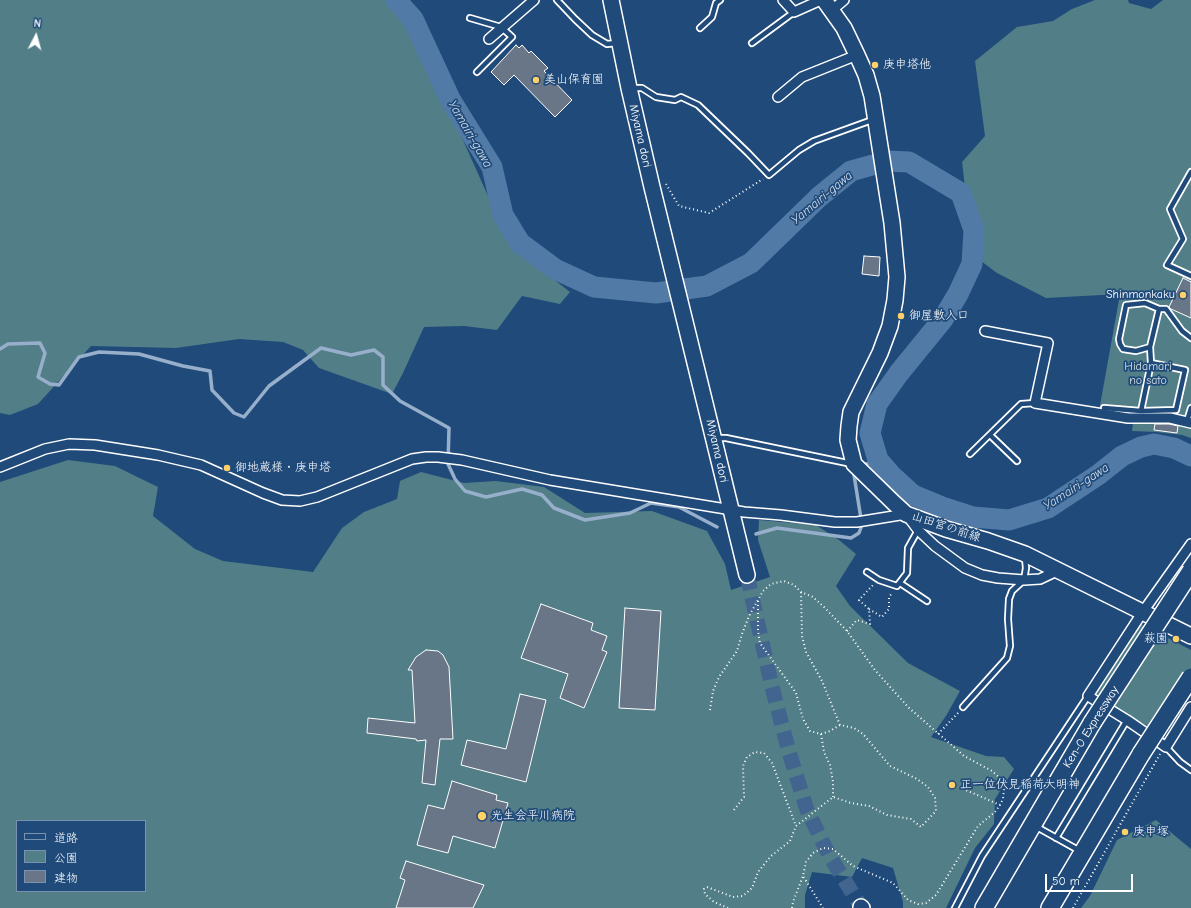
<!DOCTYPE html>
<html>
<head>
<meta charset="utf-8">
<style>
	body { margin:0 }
	#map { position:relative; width:1191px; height:908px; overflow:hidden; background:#1f4a7a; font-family:"Comic Neue","Klee One",sans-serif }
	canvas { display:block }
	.legend { position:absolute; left:16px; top:820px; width:130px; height:72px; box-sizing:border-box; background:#1f4a7a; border:1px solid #7992af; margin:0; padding:5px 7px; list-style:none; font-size:12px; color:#fff }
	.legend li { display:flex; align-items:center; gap:8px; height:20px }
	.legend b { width:20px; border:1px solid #7992af }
	.north { position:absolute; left:16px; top:16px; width:40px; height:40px; -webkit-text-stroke:3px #1f4a7a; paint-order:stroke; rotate:6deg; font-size:11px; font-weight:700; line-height:16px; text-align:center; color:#fff }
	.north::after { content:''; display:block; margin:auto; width:14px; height:18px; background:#fff; clip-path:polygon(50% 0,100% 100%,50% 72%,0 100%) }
	.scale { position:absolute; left:1045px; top:874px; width:88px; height:18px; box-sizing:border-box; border:2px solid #fff; border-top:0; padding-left:5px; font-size:12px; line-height:14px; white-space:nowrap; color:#fff; -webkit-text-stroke:3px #1f4a7a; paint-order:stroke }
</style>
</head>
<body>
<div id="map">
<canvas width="1191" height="908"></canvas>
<ul class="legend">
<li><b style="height:5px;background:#1f4a7a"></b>道路</li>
<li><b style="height:11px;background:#517e87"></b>公園</li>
<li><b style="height:11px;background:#687687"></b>建物</li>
</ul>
<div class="north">N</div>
<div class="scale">50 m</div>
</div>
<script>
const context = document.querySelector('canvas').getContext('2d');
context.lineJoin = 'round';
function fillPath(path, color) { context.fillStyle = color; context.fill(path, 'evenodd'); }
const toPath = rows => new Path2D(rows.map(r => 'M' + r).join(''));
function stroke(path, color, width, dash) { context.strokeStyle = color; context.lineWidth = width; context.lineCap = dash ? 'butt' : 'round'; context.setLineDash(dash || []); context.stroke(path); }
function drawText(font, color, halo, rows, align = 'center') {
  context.font = font + ' "Comic Neue","Klee One",sans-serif'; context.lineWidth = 3.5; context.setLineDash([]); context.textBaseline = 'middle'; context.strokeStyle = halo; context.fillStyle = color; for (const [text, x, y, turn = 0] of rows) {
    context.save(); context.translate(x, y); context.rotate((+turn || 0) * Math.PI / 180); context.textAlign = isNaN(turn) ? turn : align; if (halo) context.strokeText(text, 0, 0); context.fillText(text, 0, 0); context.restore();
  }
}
const green = toPath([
	[0,0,388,0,415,33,510,245,570,292,560,304,522,296,497,330,464,326,424,327,403,373,392,394,319,368,303,350,283,342,239,339,176,348,91,346,38,404,10,415,0,413],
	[1095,0,1128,0,1129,3,1151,9,1163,0,1191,0,1191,438,1182,435,1156,432,1132,431,1134,415,1099,411,1120,294,1046,298,997,273,973,255,962,162,985,136,975,61,1017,27,1053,21,1072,9],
	[68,460,115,466,158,487,153,516,195,549,223,561,313,572,342,528,364,512,397,499,400,481,421,472,464,483,496,481,544,487,585,513,652,511,707,531,725,564,731,590,770,577,758,540,759,520,816,525,839,540,856,554,836,586,850,606,908,663,960,691,946,716,931,737,986,756,1004,757,1014,769,995,799,994,824,975,848,946,908,903,908,903,902,893,868,862,858,852,877,812,872,805,895,805,908,0,908,0,482],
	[17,821,145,821,145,891,17,891],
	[1139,623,1191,650,1191,671,1152,729,1095,694],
	[1156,820,1191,849,1191,908,1081,908,1090,896,1117,840]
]);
const stream = toPath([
	[0,349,8,344,40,343,45,353,38,377,50,384,59,385,79,357,99,352,139,354,183,366,210,371,212,390,234,413,244,417,269,386,321,348,351,355,374,350,383,357,383,385,400,401,449,428,448,464,455,479,465,491,486,497,522,489,542,495,554,508,585,520,630,513,651,503,679,507,717,527],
	[862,467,864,465,878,460],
	[756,534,777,528,851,538,859,533,862,525,854,475,857,471]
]);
const river = toPath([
	[396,0,413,19,450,99,492,167,503,215,520,243,555,269,594,287,656,293,707,286,751,263,819,197,851,171,887,161,909,162,961,193,974,230,972,264,958,294,943,319,899,373,877,404,870,433,878,460,891,475,913,495,942,507,973,517,1009,520,1048,508,1098,475,1122,456,1141,447,1154,444,1174,448,1191,456]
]);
const building = toPath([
	[516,45,519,48,522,45,529,53,531,51,548,68,544,71,572,100,555,117,514,75,504,85,491,72,516,45],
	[864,256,880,257,879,276,862,274,864,256],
	[1183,278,1191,282,1191,318,1171,309,1169,307,1183,278],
	[1155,424,1169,424,1178,426,1177,433,1154,430,1155,424],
	[541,604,593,623,591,630,607,636,602,650,607,652,584,708,560,698,568,674,521,658,541,604],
	[625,608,661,611,655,710,619,708,625,608],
	[426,650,438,651,443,655,449,667,453,739,440,739,435,785,422,783,426,740,417,741,416,739,367,733,368,718,415,723,412,670,408,670,416,657,426,650],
	[520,694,546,700,526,782,461,765,467,740,506,749,520,694],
	[452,781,497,795,496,800,508,803,495,848,453,836,448,853,417,845,428,805,444,809,452,781],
	[406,861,484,885,473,908,396,908,405,880,400,878,406,861]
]);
const primaryTunnel = toPath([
	[747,575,772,687,789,752,807,810,829,855,861,907]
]);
const path = toPath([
	[666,184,679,206,709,213,763,179],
	[758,601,758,631,760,643,796,693,803,719,810,731,821,734,830,731,840,725],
	[869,609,882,617,889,609,889,597,892,593],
	[847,631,857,620,870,624,869,609,859,600,873,585],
	[710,710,713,691,719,677,737,651,742,634,749,616,763,591,771,584,784,581,794,585,801,592,813,597,824,607,847,631,875,670,908,707,964,756,992,771,1001,779,1004,789,1003,799,1000,805,995,812,978,826,936,895,926,903,918,904,908,900,893,883,853,866,833,849,823,848,813,853,806,862,803,876,823,908],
	[821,734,824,752,830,765,833,782,833,797],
	[938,734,959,712],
	[959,787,1000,805],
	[734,810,744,797,743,766,747,757,755,752,764,753,772,763,796,826],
	[728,908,714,902,705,894,704,889,707,887,733,897,743,896,752,888,758,872,771,856,790,841,796,826,833,797,851,803,869,806,887,815,911,819,921,827,936,811,935,798,928,787,917,779,890,766,863,734,854,728,840,725,822,681,806,652,802,636,801,592],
	[792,908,793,902,803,876],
	[1073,908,1160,754]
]);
const lane = toPath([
	[557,0,575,19,592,35,607,44,617,43],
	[470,18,501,27,512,37,477,72],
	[700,28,712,17,716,3,720,0],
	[752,43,794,12],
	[631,88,642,88,656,97,675,100,681,97,698,105,748,153,769,175,799,150,814,141,872,120],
	[1191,172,1170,209,1183,239,1167,265,1191,276],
	[1150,347,1159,309],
	[1151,363,1185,370,1176,410,1141,411,1151,363,1150,347,1136,351,1123,349,1120,344,1119,339,1126,305,1145,303,1159,309,1166,309,1182,331,1191,338],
	[1104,408,1141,411],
	[1187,421,1191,408],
	[990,435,1017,461],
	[716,438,726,438,852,464],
	[970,454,1021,404,1035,403],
	[867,572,879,580,897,586,907,573,908,548,918,530],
	[900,583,927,601],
	[963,707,1007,658,1010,646,1008,619,1009,599,1012,591,1024,580,1026,568,1025,558],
	[1166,747,1180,762,1191,770],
	[1035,826,1080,851],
	[1056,838,1127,720],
	[955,908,982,856,1088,696]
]);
const street = toPath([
	[783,0,794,12,821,0],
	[831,11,844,0],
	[489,39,534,0],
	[778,97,802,77,857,55],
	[985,331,1048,343,1035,403,1128,418,1170,418,1191,423],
	[0,467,45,449,69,444,95,445,158,455,201,465,263,493,282,500,300,501,317,497,412,459,426,457,438,457,462,460,550,480,744,512,781,515,835,522,857,522,906,514,918,530,935,546,965,568,982,575,998,578,1024,580,1040,579,1059,570],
	[1191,544,1142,613,1088,696,1127,720,1166,747,1191,707]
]);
const primary = toPath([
	[611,0,629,88,652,187,747,575],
	[824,0,844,28,857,55,866,75,872,96,892,223,897,277,895,300,890,326,880,353,851,412,849,426,848,440,854,464,894,503,906,514,946,529,988,541,1025,554,1191,636],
	[861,907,862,908]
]);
const highway = toPath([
	[984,908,1092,723],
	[1050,908,1141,754]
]);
const highwayBridge = toPath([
	[1092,723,1191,571],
	[1141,754,1191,677]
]);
const markers = [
	[875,65,4,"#ffd166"],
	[536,80,4,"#ffd166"],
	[1183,295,4,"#ffd166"],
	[901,316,4,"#ffd166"],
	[227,468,4,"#ffd166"],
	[1176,639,4,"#ffd166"],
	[952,785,4,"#ffd166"],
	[482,816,5,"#ffd166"],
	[1125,832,4,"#ffd166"]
];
const poiNames = [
	["庚申塔他",883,65],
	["美山保育園",544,80],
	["Shinmonkaku",1175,295,"right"],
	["御屋敷入口",909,316],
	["御地蔵様・庚申塔",235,468],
	["萩園",1168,639,"right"],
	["正一位伏見稲荷大明神",960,785],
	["光生会平川病院",491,816],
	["庚申塚",1133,832]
];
const streetNames = [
	["Miyama dori",640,136,77],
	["Miyama dori",717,451,77],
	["山田宮の前線",946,527,18],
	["Ken-O Expressway",1091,727,-58]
];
const parkNames = [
	["Hidamari",1148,367],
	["no sato",1148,381]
];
const waterNames = [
	["Yamairi-gawa",470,134,60],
	["Yamairi-gawa",822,198,-40],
	["Yamairi-gawa",1076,487,-33]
];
fillPath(green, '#517e87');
stroke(stream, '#97afca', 3.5);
stroke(river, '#517aa6', 21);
fillPath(building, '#687687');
stroke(building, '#fff', 1);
stroke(primaryTunnel, '#41658e', 15, [15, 8]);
stroke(lane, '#fff', 8);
stroke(street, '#fff', 12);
stroke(primary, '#fff', 18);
stroke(highway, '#fff', 20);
stroke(path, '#fff', 2, [1, 3]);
stroke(lane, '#1f4a7a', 4.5);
stroke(street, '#1f4a7a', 9);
stroke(primary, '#1f4a7a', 15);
stroke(highway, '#1f4a7a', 17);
stroke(highwayBridge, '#fff', 20, []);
stroke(highwayBridge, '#1f4a7a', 17);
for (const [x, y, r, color] of markers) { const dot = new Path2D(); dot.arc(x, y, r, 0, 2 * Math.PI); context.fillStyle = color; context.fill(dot); stroke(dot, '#1f4a7a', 1.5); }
drawText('12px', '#fff', '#1f4a7a', poiNames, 'left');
drawText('12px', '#fff', '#1f4a7a', streetNames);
drawText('12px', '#d4dfe1', '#1f4a7a', parkNames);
drawText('italic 13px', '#d4dee9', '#1f4a7a', waterNames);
</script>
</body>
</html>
